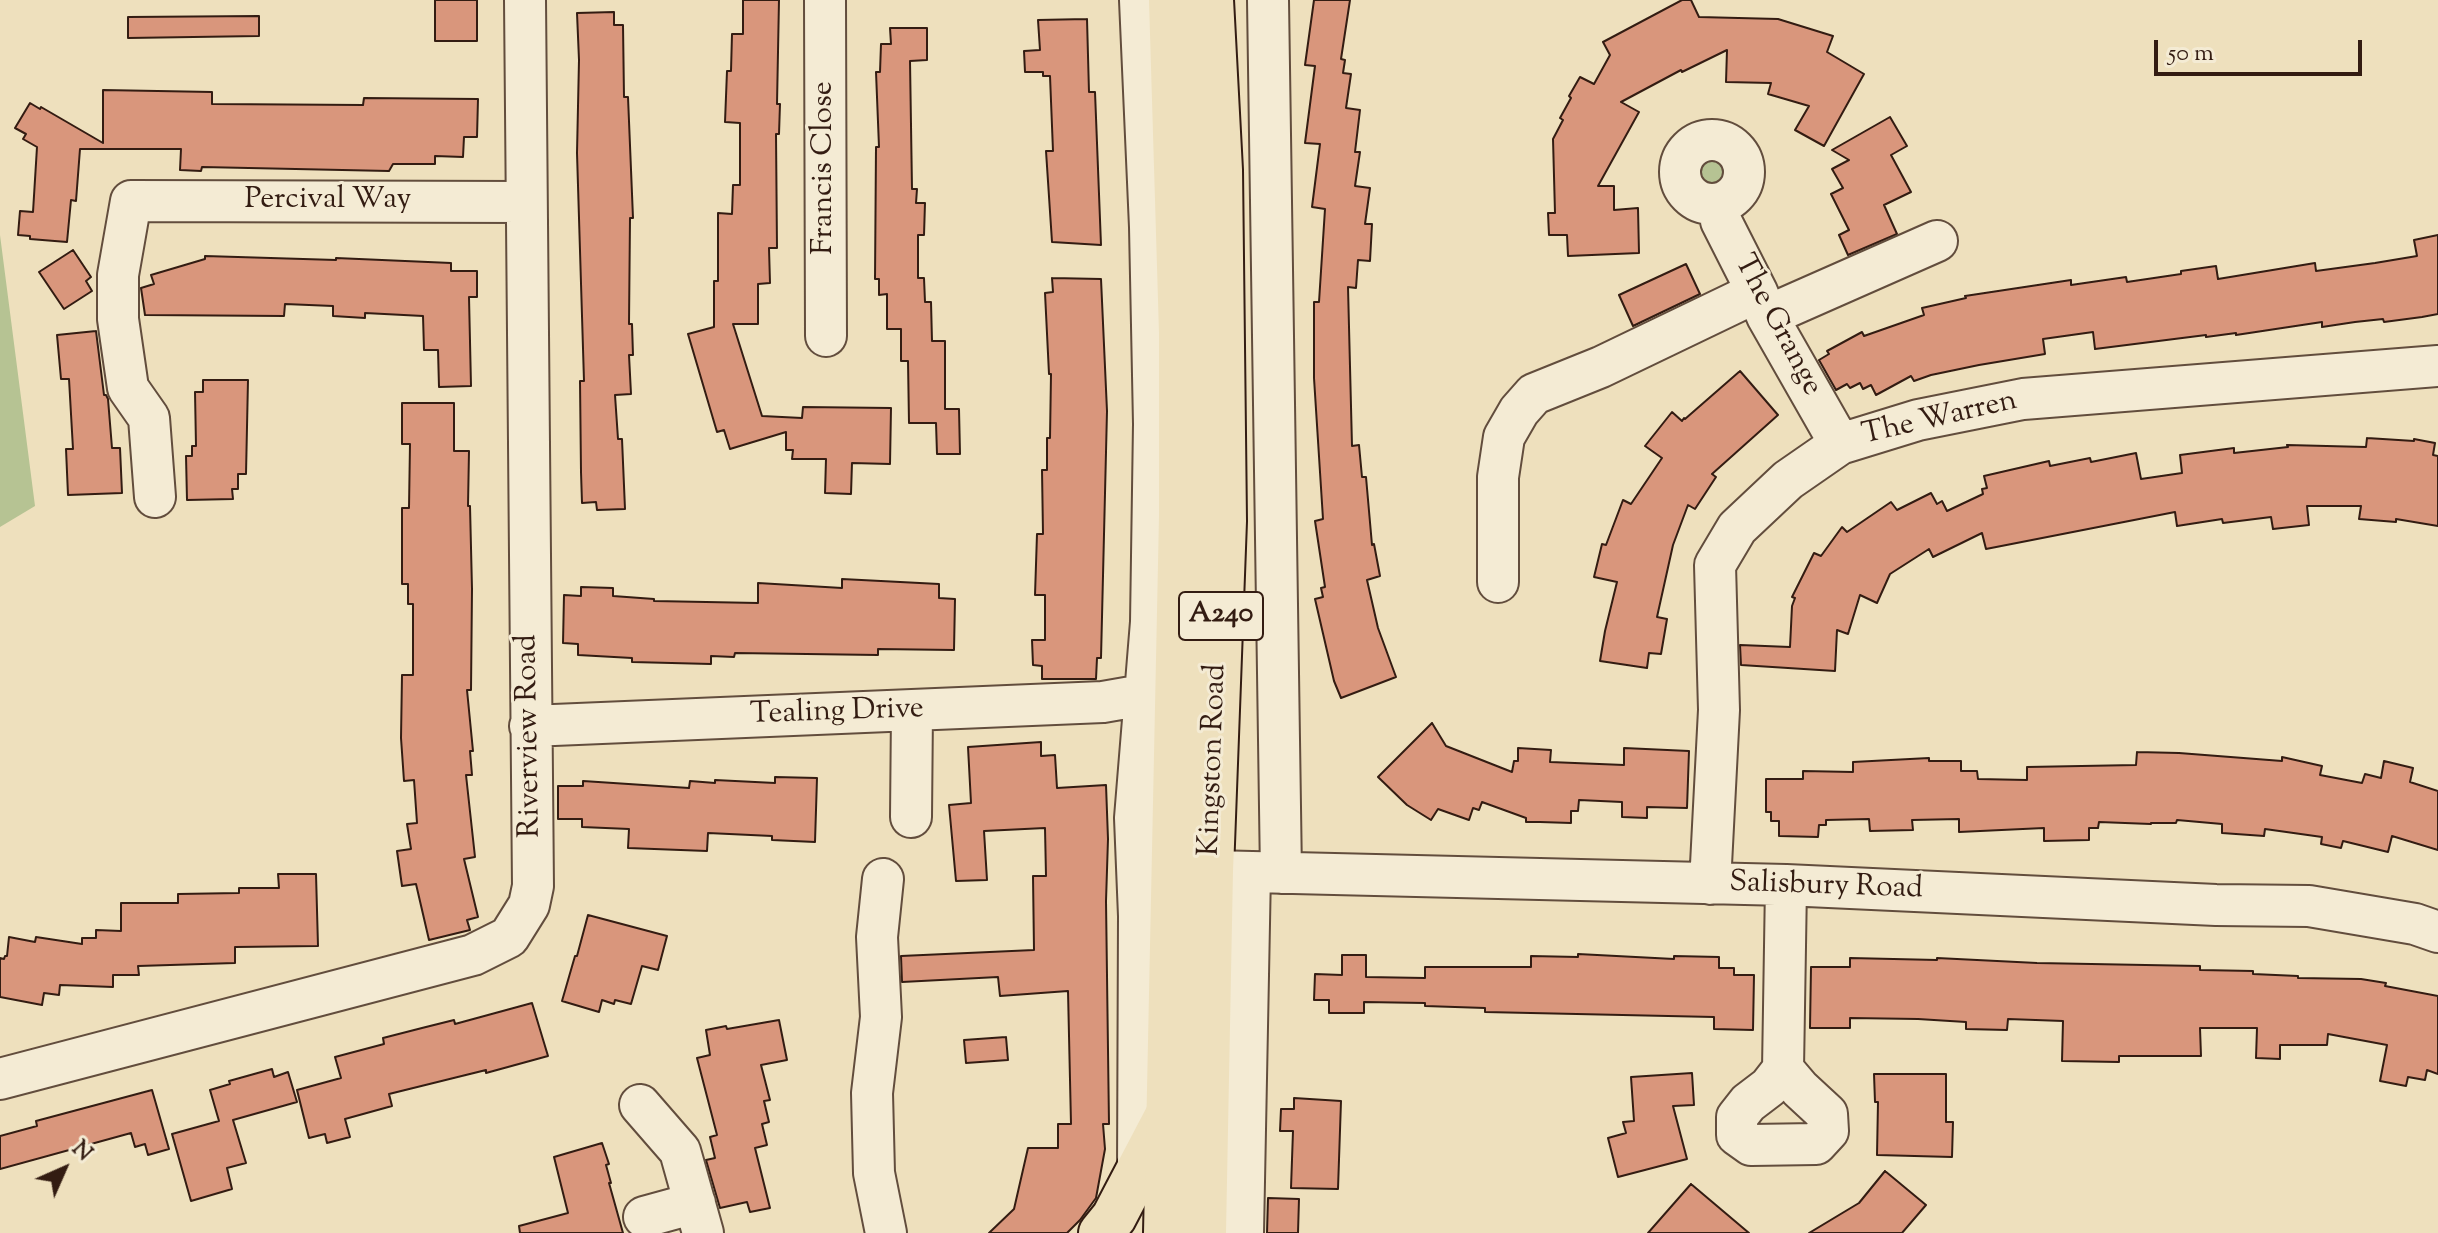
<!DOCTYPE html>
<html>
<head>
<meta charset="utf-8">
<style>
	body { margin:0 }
	#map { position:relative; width:2438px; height:1233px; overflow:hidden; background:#eee0bd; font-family:"Sorts Mill Goudy",serif }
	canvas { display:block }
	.north { position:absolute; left:24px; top:1129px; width:80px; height:80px; -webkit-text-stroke:6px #f4ebd4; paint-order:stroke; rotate:45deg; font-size:22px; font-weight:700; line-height:32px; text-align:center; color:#331c12 }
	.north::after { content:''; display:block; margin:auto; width:28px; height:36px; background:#331c12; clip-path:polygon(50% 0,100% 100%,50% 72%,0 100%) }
	.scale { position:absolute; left:2154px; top:40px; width:208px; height:36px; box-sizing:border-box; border:4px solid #331c12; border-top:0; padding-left:10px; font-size:24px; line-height:28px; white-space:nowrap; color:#331c12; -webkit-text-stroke:6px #f4ebd4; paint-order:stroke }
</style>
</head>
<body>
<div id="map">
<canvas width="2438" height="1233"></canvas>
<div class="north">N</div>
<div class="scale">50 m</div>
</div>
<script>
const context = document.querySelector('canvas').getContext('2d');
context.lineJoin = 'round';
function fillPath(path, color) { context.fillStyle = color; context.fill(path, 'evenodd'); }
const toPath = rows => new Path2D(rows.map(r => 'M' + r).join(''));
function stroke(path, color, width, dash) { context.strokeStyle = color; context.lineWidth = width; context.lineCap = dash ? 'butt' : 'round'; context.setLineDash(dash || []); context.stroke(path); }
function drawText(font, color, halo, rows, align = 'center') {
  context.font = font + ' "Sorts Mill Goudy",serif'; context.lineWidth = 6; context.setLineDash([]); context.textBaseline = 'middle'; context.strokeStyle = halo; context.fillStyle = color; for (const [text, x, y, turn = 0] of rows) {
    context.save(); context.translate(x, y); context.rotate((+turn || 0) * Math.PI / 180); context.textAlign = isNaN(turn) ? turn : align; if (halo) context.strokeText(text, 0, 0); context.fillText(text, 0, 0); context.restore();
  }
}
const green = toPath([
	'1692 173a18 18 0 1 1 36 0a18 18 0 1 1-36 0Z',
	[0,235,35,506,0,527]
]);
const building = toPath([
	[435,0,477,0,477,41,435,41,435,0],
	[743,0,779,0,777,104,780,104,779,134,776,134,777,248,769,248,770,283,758,284,758,324,733,324,762,416,802,418,803,407,891,408,890,464,852,463,851,494,825,493,826,459,792,459,793,450,786,450,786,432,730,449,724,430,717,432,688,334,714,327,714,281,718,281,718,213,732,214,733,185,740,185,740,123,725,122,727,71,731,71,732,34,743,34,743,0],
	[1314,0,1350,0,1341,59,1345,60,1343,73,1351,74,1346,108,1360,110,1355,152,1360,152,1355,186,1370,188,1365,224,1372,224,1370,261,1358,260,1356,288,1348,287,1352,446,1359,445,1362,477,1366,477,1372,545,1374,544,1380,576,1367,580,1378,628,1396,677,1341,698,1334,681,1315,599,1323,597,1321,588,1325,587,1315,521,1323,519,1314,378,1314,302,1319,302,1325,209,1312,207,1320,144,1305,143,1315,66,1305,65,1314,0],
	[1682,0,1691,0,1699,17,1778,19,1833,36,1827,52,1864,74,1824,146,1795,130,1809,106,1768,94,1771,83,1726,82,1727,50,1682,72,1681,70,1621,102,1639,112,1598,186,1614,186,1614,210,1638,208,1639,253,1568,256,1567,235,1549,235,1548,213,1555,213,1553,139,1563,120,1560,118,1571,98,1569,96,1580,77,1594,84,1610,55,1603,42,1682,0],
	[614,12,614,25,623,25,624,97,628,97,633,218,630,218,629,324,632,324,633,355,629,355,631,394,615,395,618,439,622,439,625,509,597,510,596,502,582,503,581,472,580,381,584,381,577,153,579,60,577,13,614,12],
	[259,16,259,36,128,38,128,17,259,16],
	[1087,19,1089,92,1095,92,1101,245,1052,242,1046,151,1053,151,1050,76,1043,76,1043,72,1025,72,1024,51,1040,50,1038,20,1087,19],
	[890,28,927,28,927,60,910,61,912,189,917,189,916,203,925,203,924,235,918,235,918,278,924,278,925,302,931,302,932,341,945,341,945,409,959,409,960,454,937,454,936,423,909,423,908,361,901,361,901,329,887,329,887,294,879,295,879,279,875,279,876,147,879,147,876,72,880,72,881,44,891,44,890,28],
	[103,90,212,92,212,104,363,105,364,98,478,99,477,137,464,137,463,157,435,156,435,164,393,164,389,171,202,167,201,171,180,170,181,149,80,149,76,201,71,200,67,242,30,239,30,236,18,235,20,211,33,212,37,147,23,139,26,134,15,128,30,103,40,109,41,107,103,143,103,90],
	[1890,117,1907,146,1891,155,1911,192,1884,205,1897,234,1848,255,1839,235,1849,230,1831,194,1843,188,1832,169,1849,160,1832,150,1890,117],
	[2438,235,2438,314,2422,317,2384,322,2383,319,2355,322,2322,327,2322,322,2236,335,2236,333,2206,337,2206,335,2095,349,2093,332,2043,339,2045,354,1979,365,1931,375,1914,381,1911,376,1876,395,1871,385,1863,389,1860,383,1850,388,1847,384,1836,390,1819,360,1829,354,1827,351,1862,332,1864,336,1924,315,1922,308,1966,298,1965,296,2071,280,2071,285,2126,277,2127,282,2181,274,2181,271,2216,266,2218,279,2315,263,2316,271,2375,263,2417,256,2414,240,2438,235],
	[73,250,91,277,86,281,92,291,64,309,39,272,73,250],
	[205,256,336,260,336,258,451,263,451,271,477,271,477,297,469,297,471,386,439,387,438,350,424,350,423,316,365,313,365,318,333,316,333,306,285,304,284,316,145,315,141,288,154,284,151,275,205,259,205,256],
	[1686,264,1700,294,1633,326,1619,295,1686,264],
	[1052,278,1101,279,1107,411,1101,658,1097,658,1096,679,1042,679,1042,666,1033,665,1032,640,1045,640,1045,595,1035,595,1037,534,1043,534,1042,470,1047,470,1047,438,1050,438,1051,374,1049,374,1045,293,1053,292,1052,278],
	[96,331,104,395,106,395,108,399,112,448,120,448,122,493,68,495,66,449,73,449,69,379,61,379,57,335,96,331],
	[1740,371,1778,415,1712,474,1716,477,1695,509,1688,505,1673,545,1657,617,1667,619,1661,654,1649,653,1647,668,1600,661,1605,631,1617,582,1594,577,1602,544,1606,545,1623,500,1631,504,1662,458,1645,446,1672,412,1682,421,1684,418,1685,419,1740,371],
	[203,380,248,380,246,474,238,474,238,489,232,489,233,499,187,500,186,456,192,456,192,446,196,446,195,392,203,392,203,380],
	[402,403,454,403,454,451,469,451,468,506,470,506,472,589,471,690,467,690,473,751,470,751,472,775,466,775,475,857,464,859,478,917,467,920,470,930,429,940,416,884,402,886,397,851,411,849,407,824,417,823,414,780,404,781,401,738,402,675,413,675,413,604,408,604,408,584,402,584,402,508,409,508,410,444,402,444,402,403],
	[2367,438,2414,441,2414,439,2435,443,2433,455,2438,456,2438,526,2396,519,2396,522,2359,519,2361,506,2307,506,2309,525,2273,529,2271,517,2223,523,2222,519,2177,526,2175,512,1986,549,1982,533,1933,557,1929,549,1890,574,1877,603,1860,595,1848,634,1837,630,1835,671,1741,665,1740,645,1790,647,1792,606,1795,598,1792,597,1814,553,1821,556,1842,527,1847,532,1891,502,1897,510,1931,493,1937,504,1942,501,1947,511,1983,494,1982,489,1987,488,1984,476,2049,461,2050,466,2090,458,2091,462,2136,453,2141,479,2182,473,2180,455,2234,448,2234,453,2288,447,2287,445,2366,447,2367,438],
	[842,579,939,584,939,598,955,599,954,650,878,649,878,655,735,653,734,657,711,656,711,664,632,662,632,658,578,655,578,644,563,643,564,595,581,596,581,587,613,588,613,596,654,599,654,601,758,603,758,583,842,588,842,579],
	[1432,723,1446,746,1512,772,1514,761,1518,761,1518,748,1551,750,1550,762,1624,765,1624,748,1689,751,1687,808,1647,807,1647,818,1622,817,1622,802,1579,800,1578,811,1571,811,1571,823,1540,822,1526,822,1526,818,1482,802,1479,810,1473,808,1469,820,1438,809,1431,820,1407,805,1378,777,1432,723],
	[1041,742,1041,756,1055,755,1057,788,1106,785,1108,839,1106,901,1109,1124,1103,1124,1105,1149,1096,1198,1080,1220,1067,1233,989,1233,1014,1209,1028,1148,1058,1148,1058,1124,1071,1124,1068,991,1000,996,998,977,902,982,901,956,1034,950,1033,876,1046,876,1045,828,984,831,987,880,956,881,949,805,971,803,968,747,1041,742],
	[2137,752,2179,753,2282,761,2282,757,2322,766,2320,775,2362,783,2365,774,2381,778,2384,761,2413,768,2410,782,2438,791,2438,850,2392,836,2388,852,2343,841,2341,848,2321,844,2322,837,2265,829,2264,836,2222,833,2222,824,2177,820,2176,823,2151,823,2151,824,2099,822,2098,828,2089,828,2089,840,2044,841,2044,828,1959,832,1959,819,1912,820,1913,830,1870,831,1869,819,1826,820,1826,825,1819,825,1818,837,1779,836,1779,821,1771,821,1771,812,1766,812,1766,779,1803,779,1803,771,1853,772,1853,762,1929,758,1929,761,1961,761,1961,771,1977,771,1978,779,2027,780,2027,767,2136,765,2137,752],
	[775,777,817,778,815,842,772,840,772,836,708,833,707,851,628,848,629,829,582,827,582,819,558,819,558,786,583,786,583,781,689,788,690,781,715,783,715,780,775,783,775,777],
	[278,874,316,874,318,946,235,947,235,963,138,966,139,975,113,975,113,987,60,985,59,995,44,993,42,1005,0,997,0,958,4,959,5,956,7,956,9,937,35,942,36,937,82,944,82,938,96,938,96,930,121,931,121,903,178,903,178,894,239,893,239,888,279,888,278,874],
	[588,915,667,936,658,970,642,966,631,1004,615,1000,614,1004,602,1000,599,1012,562,1001,575,956,577,956,588,915],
	[1578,954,1674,959,1674,956,1719,957,1719,968,1734,968,1734,975,1754,975,1753,1030,1714,1029,1714,1017,1485,1012,1485,1008,1425,1006,1425,1003,1364,1002,1364,1013,1329,1013,1329,1000,1314,1000,1315,974,1342,975,1342,955,1366,955,1366,977,1425,978,1425,967,1531,967,1531,956,1578,957,1578,954],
	[1850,958,1937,960,1937,958,2037,963,2200,966,2200,970,2253,971,2253,974,2298,976,2298,978,2361,979,2386,983,2385,986,2438,996,2438,1074,2427,1070,2425,1080,2408,1077,2406,1086,2380,1081,2387,1045,2328,1034,2327,1045,2280,1045,2280,1059,2256,1058,2257,1028,2200,1028,2201,1056,2119,1056,2119,1062,2062,1061,2063,1021,2008,1019,2007,1030,1966,1029,1966,1022,1918,1019,1850,1018,1850,1028,1810,1028,1811,967,1850,967,1850,958],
	[532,1003,548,1056,486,1073,486,1070,389,1094,392,1106,345,1119,350,1137,327,1143,325,1134,309,1138,297,1090,341,1078,335,1057,384,1044,383,1038,422,1028,454,1020,455,1024,532,1003],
	[779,1020,787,1060,761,1065,770,1100,764,1101,769,1122,762,1124,767,1145,755,1148,770,1208,750,1212,747,1202,720,1208,706,1160,715,1158,710,1137,717,1135,697,1058,710,1055,706,1030,726,1026,727,1029,779,1020],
	[1006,1037,1008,1060,966,1063,964,1040,1006,1037],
	[272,1069,274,1077,288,1072,297,1102,233,1120,246,1163,227,1168,232,1189,191,1201,172,1134,219,1121,210,1090,230,1084,229,1081,272,1069],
	[1692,1073,1694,1105,1673,1106,1687,1159,1618,1177,1608,1138,1626,1133,1623,1122,1634,1121,1631,1077,1692,1073],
	[1874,1074,1946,1074,1946,1122,1953,1122,1952,1157,1877,1155,1878,1102,1875,1102,1874,1074],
	[152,1090,169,1149,148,1155,145,1144,135,1147,131,1133,0,1169,0,1136,37,1126,36,1121,152,1090],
	[1294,1098,1341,1101,1338,1189,1291,1188,1293,1131,1280,1131,1281,1109,1294,1109,1294,1098],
	[602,1143,609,1164,606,1165,611,1183,609,1183,623,1233,520,1233,519,1226,568,1213,554,1157,602,1143],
	[1885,1171,1926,1205,1902,1233,1809,1233,1859,1203,1885,1171],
	[1691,1184,1749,1233,1648,1233,1691,1184],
	[1268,1198,1299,1199,1298,1233,1267,1233,1268,1198]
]);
const minor = toPath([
	[825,0,826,336],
	[1268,0,1281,873],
	'1680 172a32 32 0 1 1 64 0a32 32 0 1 1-64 0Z',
	[1718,204,1721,221,1757,292,1767,316,1840,444],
	[1767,316,1937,241],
	[155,497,149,418,128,388,118,319,118,275,131,201,525,202],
	[1498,582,1498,477,1504,437,1519,411,1534,394,1601,367,1757,292],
	[530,726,1103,702,1143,695],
	[911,817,912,711],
	[1211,871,1786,885,2216,905,2309,906,2415,924,2438,932],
	[883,879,877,937,881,1017,872,1093,874,1173,886,1233],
	[1710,884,1719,710,1715,565,1737,528,1788,480,1840,444,1918,420,2023,399,2438,366],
	[1783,1069,1769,1087,1748,1103,1737,1117,1737,1135,1751,1145,1816,1144,1828,1131,1827,1114,1800,1089,1783,1069,1786,885],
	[0,1079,473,955,509,937,529,905,533,886,525,0],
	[640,1105,680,1151,703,1233],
	[1138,1172,1139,916,1135,818,1151,622,1154,424,1150,227,1140,0],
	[644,1217,695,1203],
	[1243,1233,1250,872]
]);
const major = toPath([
	[1101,1233,1114,1217,1168,1114]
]);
const highway = toPath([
	[1166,1233,1181,516,1181,333,1171,0],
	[1204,1233,1211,871,1224,521,1220,170,1211,0]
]);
const shields = [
	[1221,616,84]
];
const shieldNames = [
	["A240",1221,616]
];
const streetNames = [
	["Francis Close",826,168,-90],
	["Percival Way",328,202],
	["The Grange",1776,326,62],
	["The Warren",1940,420,-13],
	["Tealing Drive",837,714,-2],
	["Riverview Road",531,736,-91],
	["Kingston Road",1215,760,-88],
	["Salisbury Road",1826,888,2]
];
fillPath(green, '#b6c393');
fillPath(building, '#d9967c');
stroke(building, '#331c12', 2);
stroke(minor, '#624d3d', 44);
stroke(major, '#331c12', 48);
stroke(highway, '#331c12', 48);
stroke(minor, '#f4ebd4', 40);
stroke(major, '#eee0bd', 44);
stroke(highway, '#eee0bd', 44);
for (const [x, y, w] of shields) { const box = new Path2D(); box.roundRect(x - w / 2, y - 24, w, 48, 6); context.fillStyle = '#f4ebd4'; context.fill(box); stroke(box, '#331c12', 2); }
drawText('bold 28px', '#331c12', null, shieldNames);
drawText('30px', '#331c12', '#f4ebd4', streetNames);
</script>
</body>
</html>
